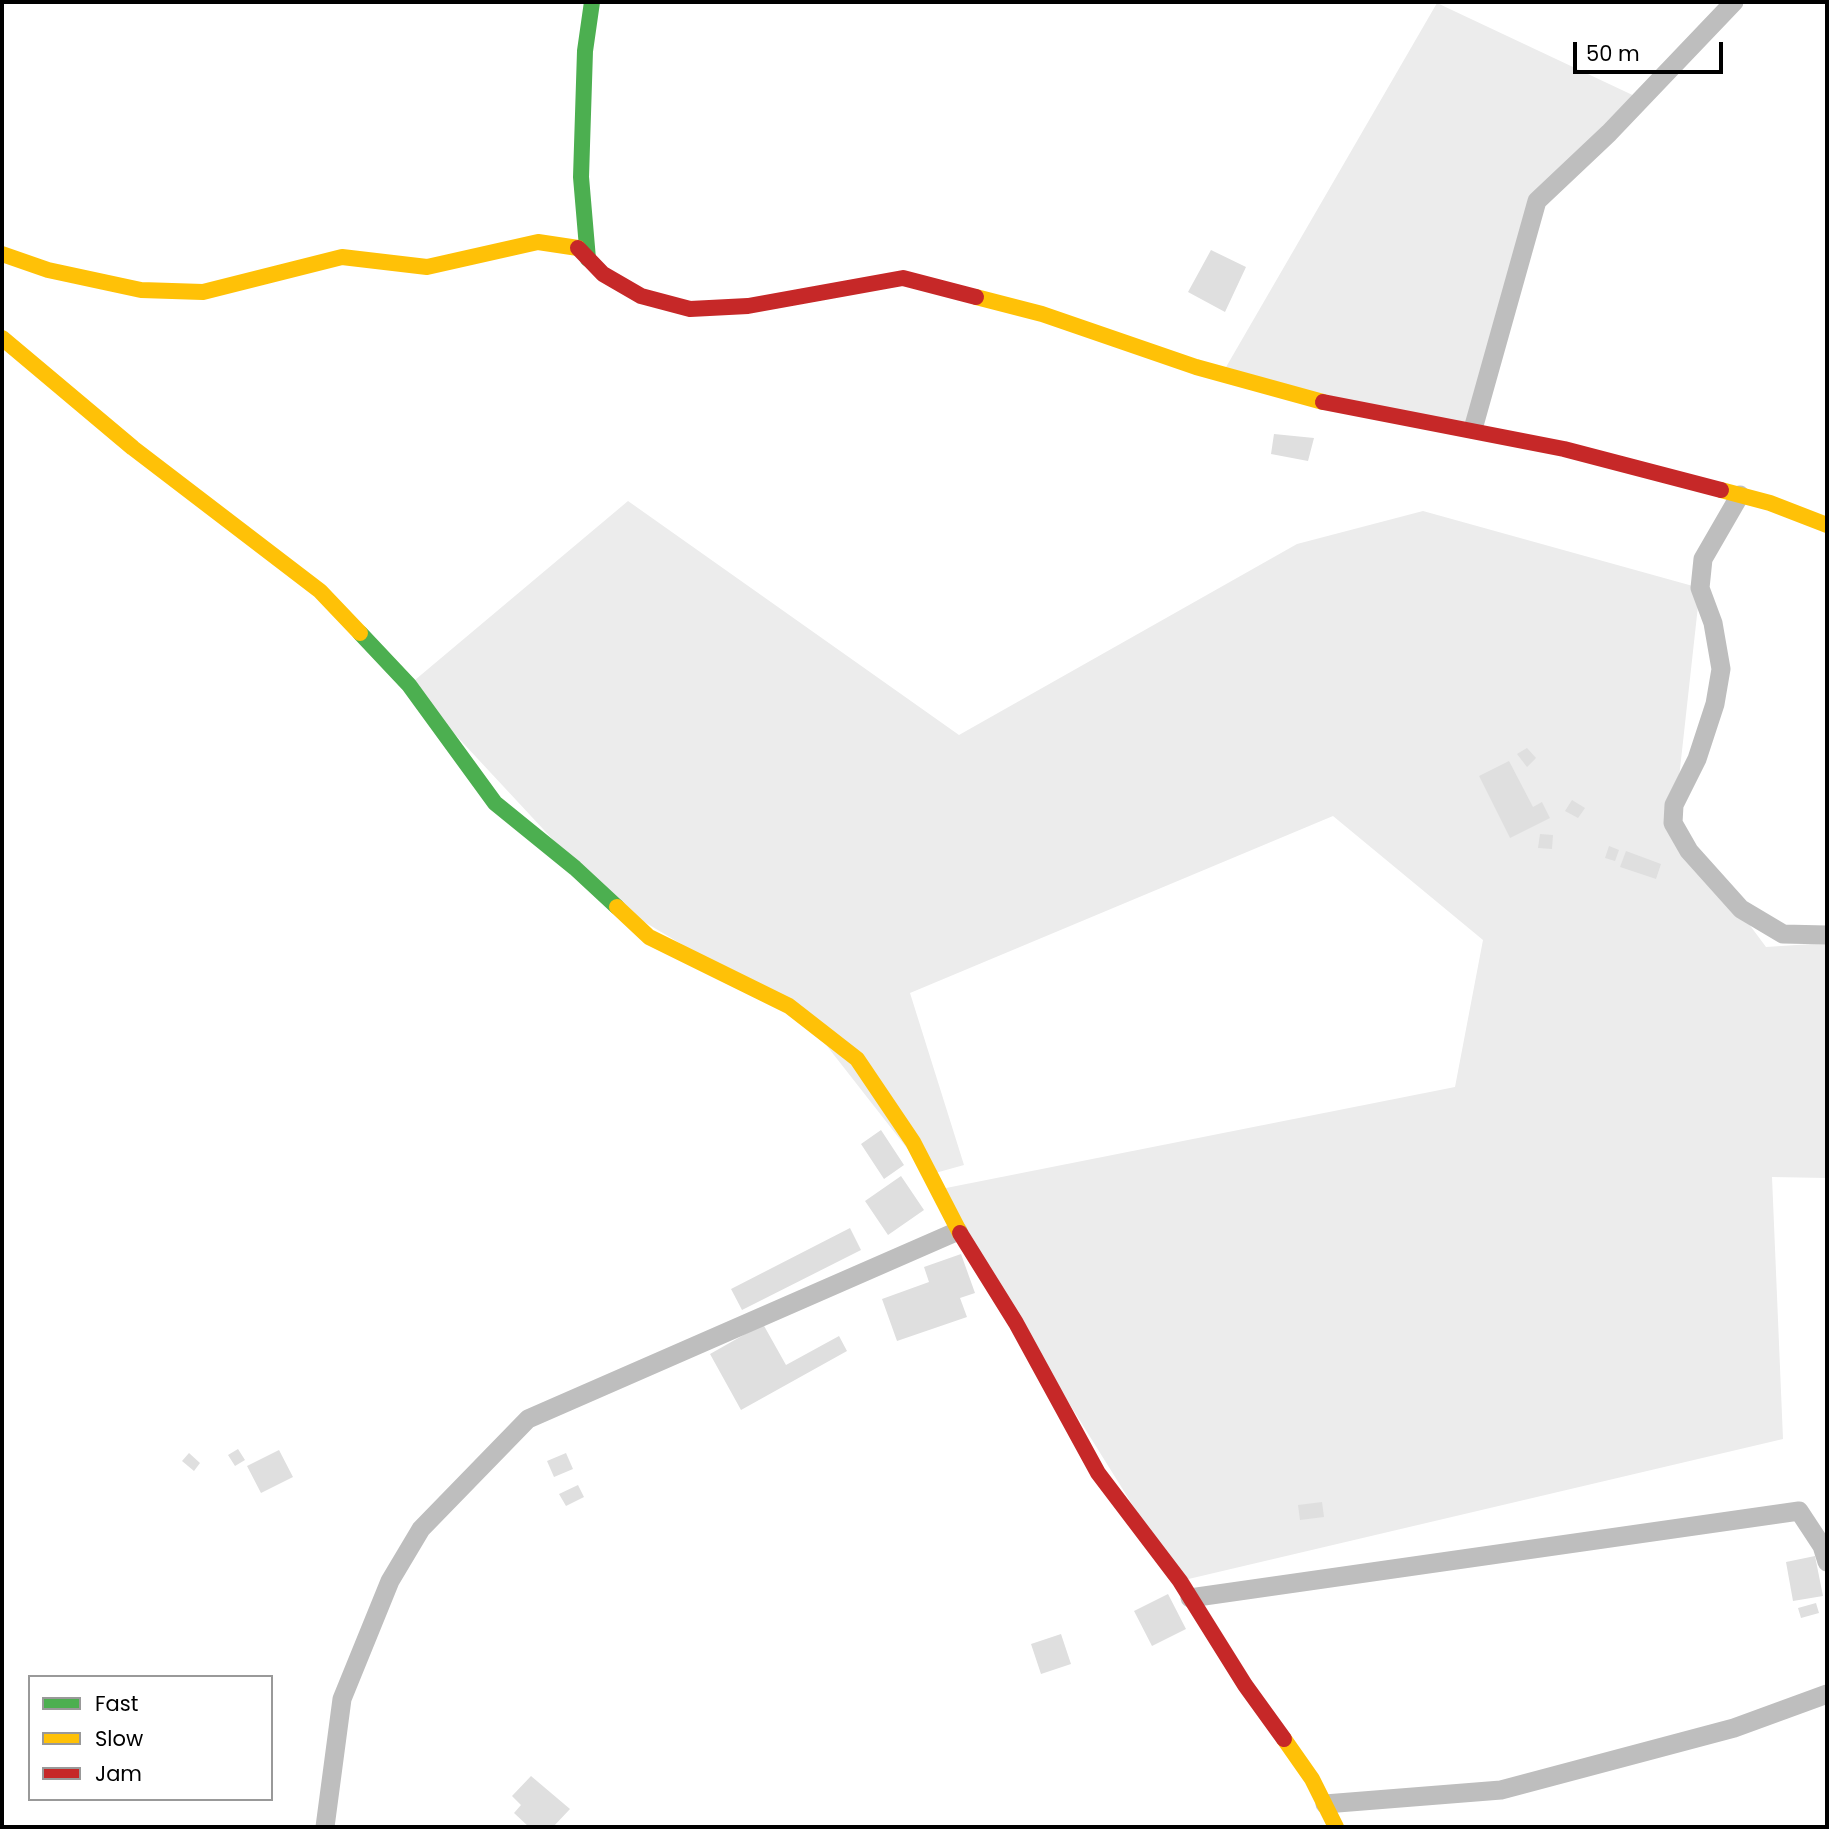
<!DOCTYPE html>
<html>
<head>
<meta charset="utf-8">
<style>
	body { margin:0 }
	#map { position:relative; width:1829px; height:1829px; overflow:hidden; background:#fff; font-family:Poppins,sans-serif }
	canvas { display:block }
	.frame { position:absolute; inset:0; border:4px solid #000; pointer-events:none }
	.legend { position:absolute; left:28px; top:1675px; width:245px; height:126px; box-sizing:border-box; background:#fff; border:2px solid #999; margin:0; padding:9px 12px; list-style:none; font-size:21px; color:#000 }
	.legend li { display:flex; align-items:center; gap:14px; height:35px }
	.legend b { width:35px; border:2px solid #999 }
	.scale { position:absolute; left:1573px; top:42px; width:150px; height:32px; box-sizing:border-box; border:4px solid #000; border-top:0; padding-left:9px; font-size:21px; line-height:24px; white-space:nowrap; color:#000; -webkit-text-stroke:5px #fff; paint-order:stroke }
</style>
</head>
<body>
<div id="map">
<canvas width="1829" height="1829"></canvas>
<div class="frame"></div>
<ul class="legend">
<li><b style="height:9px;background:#4caf50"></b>Fast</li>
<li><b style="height:9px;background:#ffc107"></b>Slow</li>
<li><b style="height:9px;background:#c62828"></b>Jam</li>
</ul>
<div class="scale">50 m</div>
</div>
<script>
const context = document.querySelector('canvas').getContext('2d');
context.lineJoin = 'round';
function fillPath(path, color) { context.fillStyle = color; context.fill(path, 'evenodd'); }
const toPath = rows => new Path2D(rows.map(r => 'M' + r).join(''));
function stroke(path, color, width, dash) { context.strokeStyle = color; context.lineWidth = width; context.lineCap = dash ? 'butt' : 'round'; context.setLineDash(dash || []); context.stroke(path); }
const green = toPath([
	[1437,3,1641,99,1537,201,1473,429,1222,374],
	[628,501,959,735,1297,544,1423,511,1700,588,1674,823,1766,947,1827,943,1827,1178,1772,1177,1783,1439,1180,1581,936,1190,1455,1087,1483,940,1333,816,910,993,964,1165,928,1175,805,1018,611,902,409,685]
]);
const building = toPath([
	[1211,250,1246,267,1225,312,1188,292],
	[1274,434,1314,438,1308,461,1271,454],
	[1527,748,1536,758,1527,767,1517,754],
	[1509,761,1533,807,1542,802,1550,818,1510,838,1479,776],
	[1572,800,1585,808,1578,818,1565,811],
	[1540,834,1553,835,1552,849,1538,848],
	[1609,846,1619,850,1615,861,1605,858],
	[1626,851,1661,864,1656,879,1620,867],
	[881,1130,904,1165,884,1179,861,1144],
	[901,1176,924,1210,888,1235,865,1201],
	[850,1228,861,1250,742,1310,731,1289],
	[961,1254,975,1293,960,1298,967,1317,897,1341,882,1299,929,1282,924,1267],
	[763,1324,786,1365,839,1336,847,1351,741,1410,710,1354],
	[238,1449,245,1460,235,1466,228,1455],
	[279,1450,293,1477,261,1493,247,1466],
	[189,1453,200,1463,194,1471,182,1461],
	[566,1453,573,1469,554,1477,547,1461],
	[578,1485,584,1497,566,1506,559,1494],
	[1322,1502,1324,1517,1300,1520,1298,1505],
	[1815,1556,1823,1596,1793,1601,1786,1562],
	[1168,1594,1186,1629,1152,1646,1134,1611],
	[1816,1603,1819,1613,1801,1618,1798,1608],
	[1061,1634,1071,1664,1041,1674,1031,1644],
	[531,1776,570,1809,553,1827,529,1827,514,1813,521,1805,512,1796]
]);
const street = toPath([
	[1473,429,1537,201,1609,133,1734,2],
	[1740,495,1703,559,1700,588,1713,623,1721,669,1715,704,1697,759,1674,805,1673,823,1689,851,1741,909,1783,934,1827,935],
	[1190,1598,1799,1511,1822,1546,1827,1562],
	[1325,1804,1501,1790,1734,1728,1827,1694],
	[325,1827,342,1699,390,1581,421,1529,528,1419,958,1231]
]);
const fast = toPath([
	[588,259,581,177,585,51,592,2],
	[360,633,409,685,495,803,575,868,617,907]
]);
const slow = toPath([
	[2,254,48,270,141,290,203,292,342,257,427,267,538,242,578,248],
	[976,297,1042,314,1196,367,1323,402],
	[2,338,133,448,320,591,360,633],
	[1721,490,1770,503,1827,525],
	[617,907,649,937,789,1006,857,1059,913,1142,960,1233],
	[1284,1739,1312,1779,1336,1827]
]);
const jam = toPath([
	[578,248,603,274,641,296,690,309,748,306,903,278,976,297],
	[1323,402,1564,449,1721,490],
	[960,1233,1016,1323,1098,1473,1180,1581,1245,1685,1284,1739]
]);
fillPath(green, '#ececec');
fillPath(building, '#dfdfdf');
stroke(street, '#bebebe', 19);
stroke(fast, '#4caf50', 16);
stroke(slow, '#ffc107', 16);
stroke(jam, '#c62828', 16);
</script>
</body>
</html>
